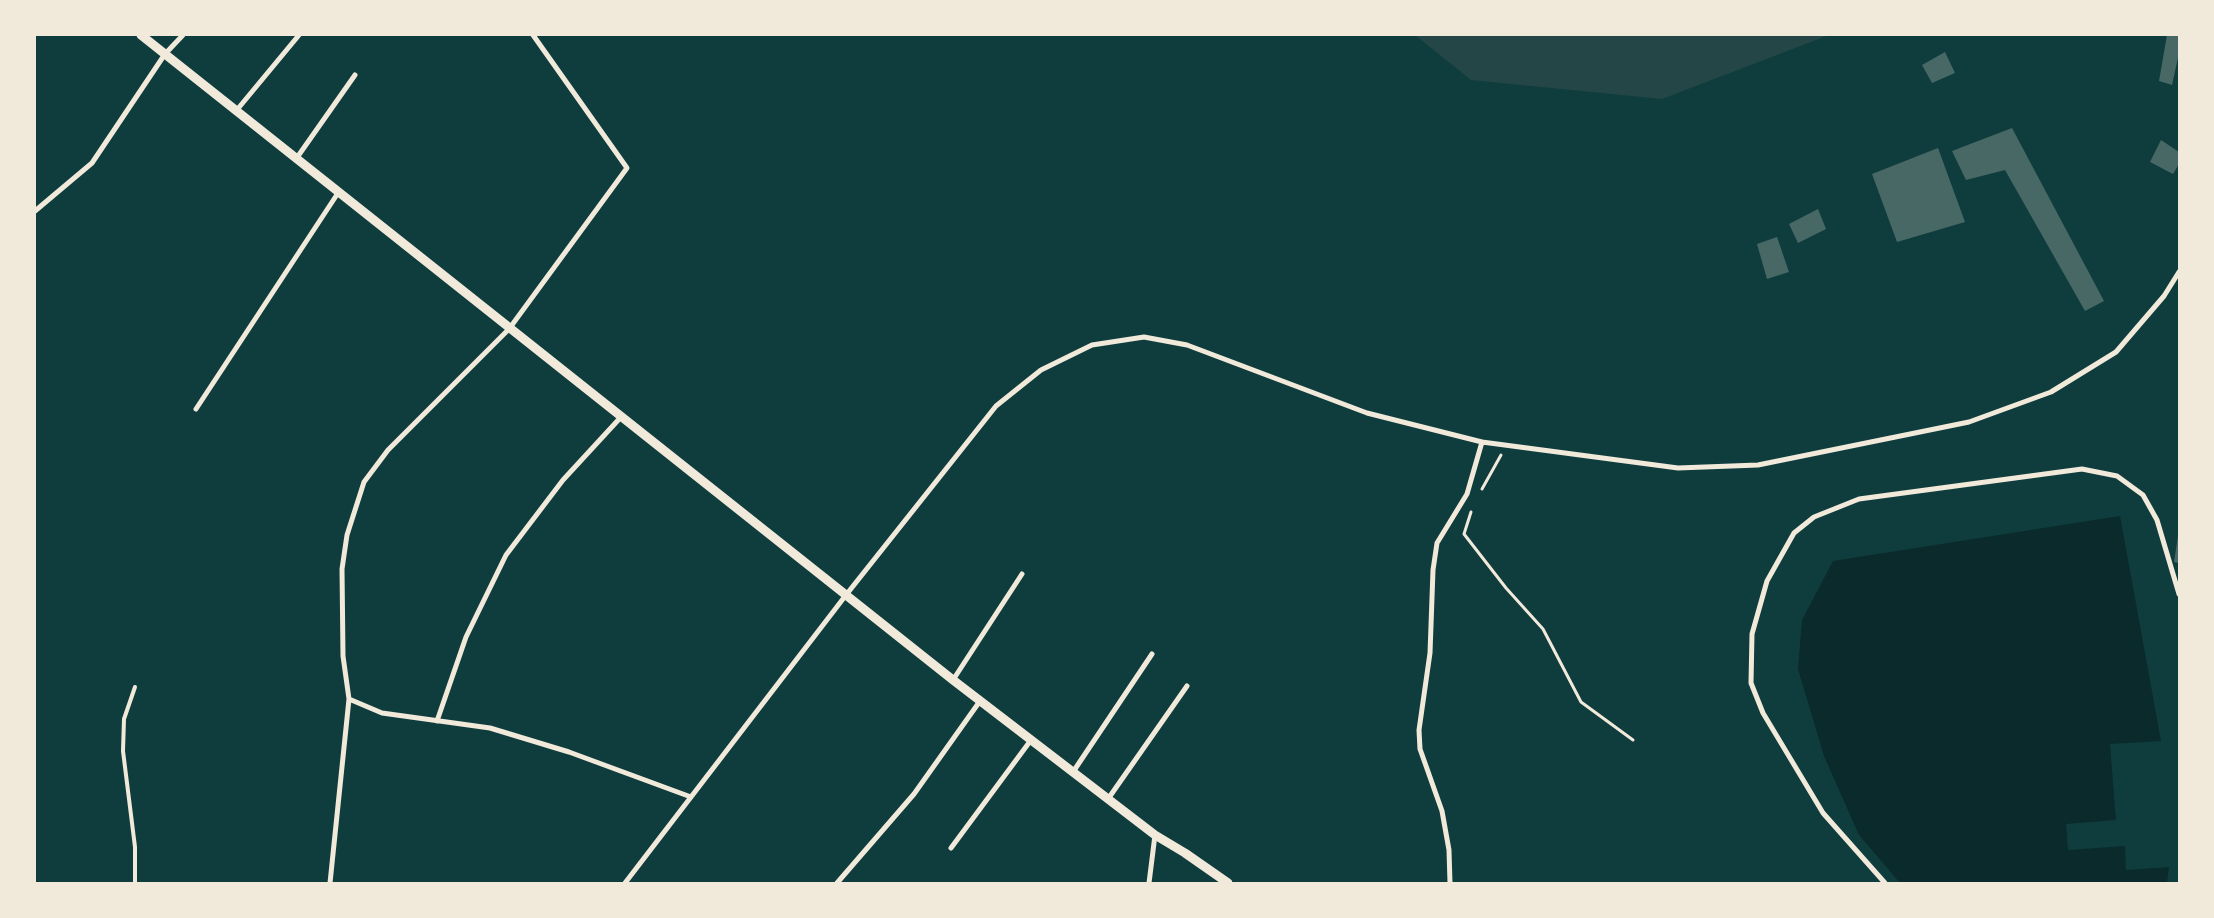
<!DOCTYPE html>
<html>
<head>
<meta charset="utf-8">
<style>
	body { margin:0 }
	#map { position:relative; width:2214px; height:918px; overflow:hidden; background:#0f3d3e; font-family:"Fira Sans Condensed",sans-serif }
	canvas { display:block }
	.frame { position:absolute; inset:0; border:36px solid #f1e9da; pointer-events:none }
</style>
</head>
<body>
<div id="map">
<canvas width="2214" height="918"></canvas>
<div class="frame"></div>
</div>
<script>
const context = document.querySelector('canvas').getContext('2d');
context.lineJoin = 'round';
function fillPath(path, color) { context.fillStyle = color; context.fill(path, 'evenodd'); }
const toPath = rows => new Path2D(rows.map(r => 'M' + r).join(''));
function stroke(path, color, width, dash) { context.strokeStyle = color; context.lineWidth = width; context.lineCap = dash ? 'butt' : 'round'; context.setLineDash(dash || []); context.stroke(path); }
const green = toPath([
	[1415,35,1829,35,1662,99,1471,80]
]);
const water = toPath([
	[2120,516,2161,741,2110,744,2116,820,2066,824,2068,850,2125,846,2126,870,2169,867,2167,883,1900,883,1859,835,1824,756,1798,669,1802,620,1833,561]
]);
const building = toPath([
	[2167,35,2179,35,2179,53,2172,85,2159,81],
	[1945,52,1955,73,1932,83,1922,65],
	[2012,128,2104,301,2085,311,2005,170,1966,180,1952,151],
	[2161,140,2179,152,2179,164,2173,174,2150,162],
	[1938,148,1965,222,1897,242,1872,174],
	[1818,209,1826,229,1798,243,1789,224],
	[1777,237,1789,272,1767,279,1757,244],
	[2178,536,2179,536,2179,563,2174,562]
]);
const path = toPath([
	[1482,489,1501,455],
	[1471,512,1464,534,1506,588,1543,629,1581,702,1633,740]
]);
const service = toPath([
	[135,687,124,719,123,751,135,847,135,883]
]);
const minor = toPath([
	[236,111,299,35],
	[296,159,355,75],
	[35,211,92,163,165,54,183,35],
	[196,409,338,193],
	[953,680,1022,574],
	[349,699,382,713,490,728,569,752,691,797],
	[437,721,466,637,506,555,563,480,621,417],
	[1073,772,1152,654],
	[1108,799,1187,686],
	[951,848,1031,740],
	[330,883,349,699,343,656,342,569,347,535,364,482,388,450,509,329,627,168,533,35],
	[625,883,846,595,996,406,1041,370,1092,345,1144,337,1187,345,1367,413,1482,442,1678,468,1758,465,1969,422,2051,392,2116,352,2164,296,2179,272],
	[837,883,914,794,980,701],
	[1149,883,1155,835],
	[1450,883,1449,850,1442,811,1420,749,1419,730,1430,653,1433,570,1437,543,1467,494,1482,442],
	[1885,883,1823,813,1763,713,1751,683,1752,634,1767,581,1794,533,1814,517,1859,499,2082,469,2117,476,2143,495,2157,520,2179,594]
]);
const tertiary = toPath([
	[141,35,953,680,1155,835,1185,853,1228,883]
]);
fillPath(green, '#244646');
fillPath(water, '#0a2a2b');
fillPath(building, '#486865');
stroke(path, '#f1e9da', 3);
stroke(service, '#f1e9da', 4);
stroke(minor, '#f1e9da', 5);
stroke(tertiary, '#f1e9da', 9);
</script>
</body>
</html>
